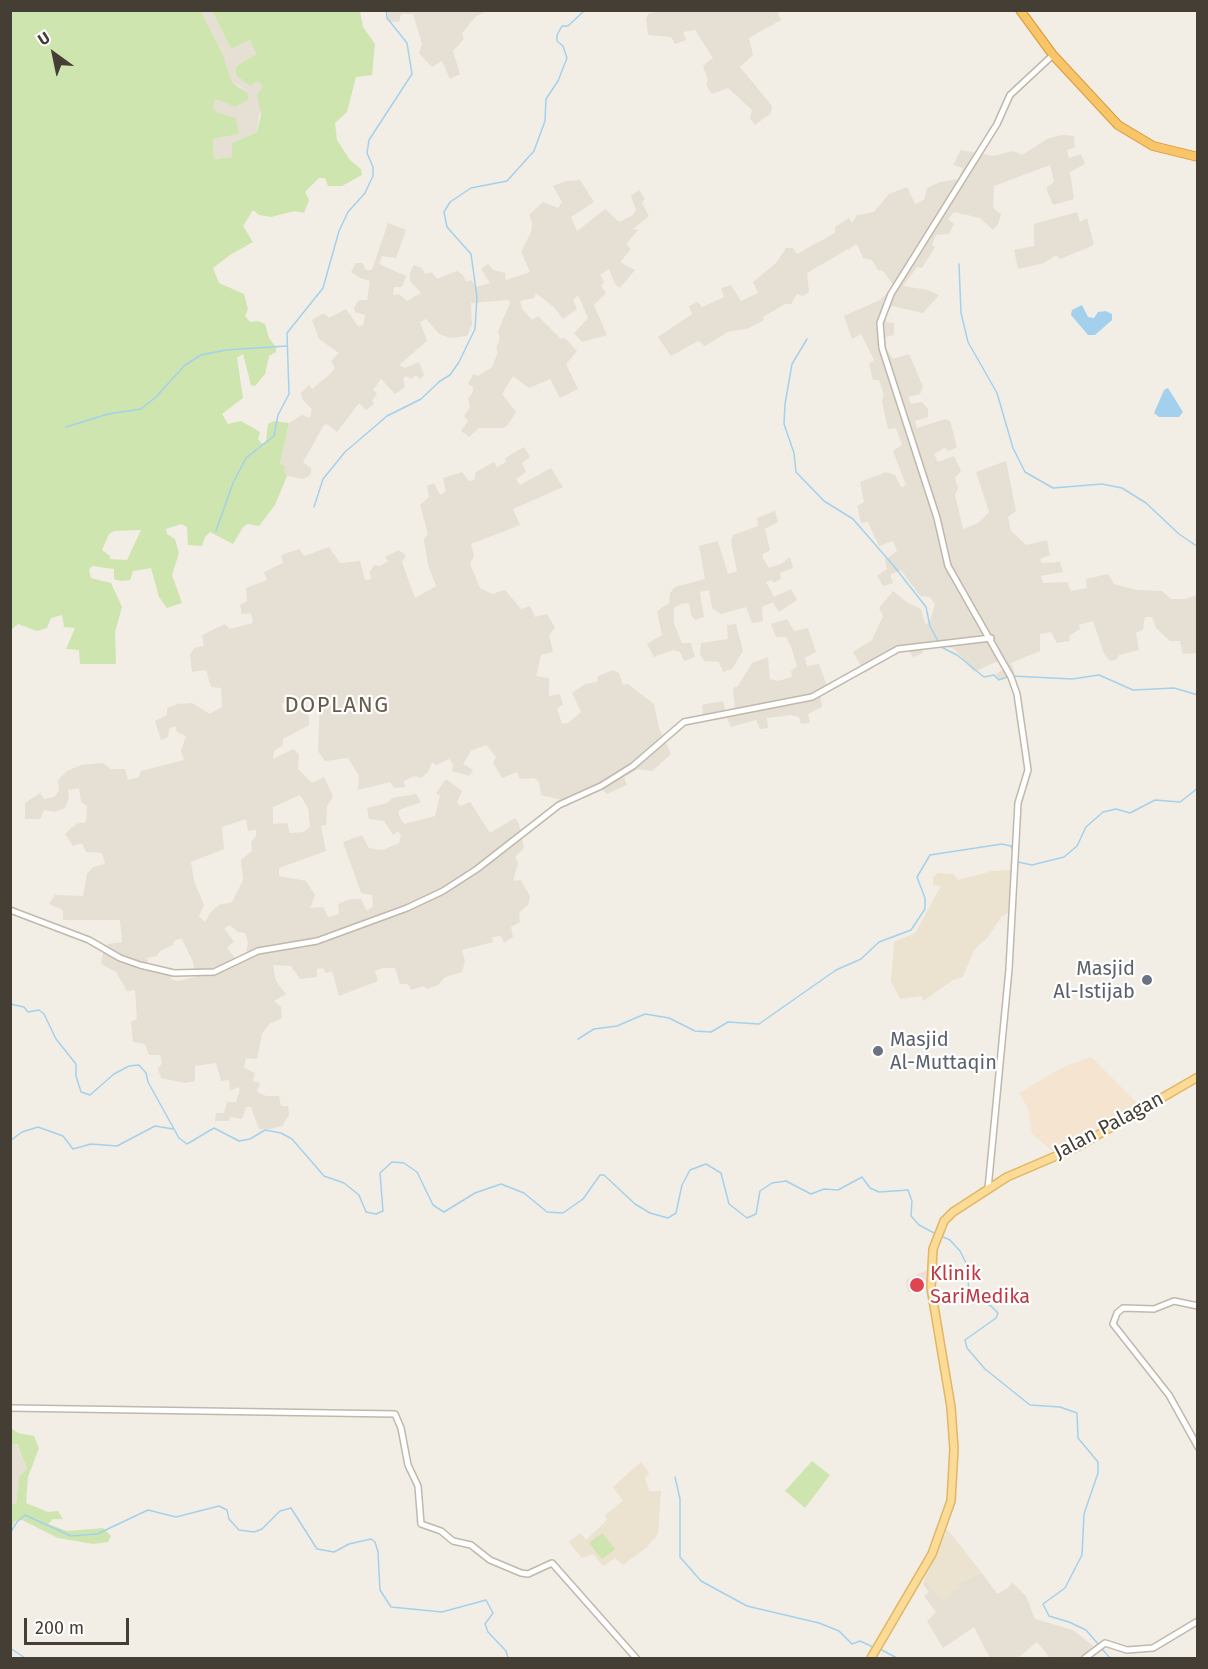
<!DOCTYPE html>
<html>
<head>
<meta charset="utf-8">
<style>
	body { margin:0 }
	#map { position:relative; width:1208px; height:1669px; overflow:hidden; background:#f2eee5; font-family:"Fira Sans",sans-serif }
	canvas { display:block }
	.frame { position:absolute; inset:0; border:12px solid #443e35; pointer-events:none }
	.north { position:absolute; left:24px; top:24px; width:60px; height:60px; -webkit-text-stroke:4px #fff; paint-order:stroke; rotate:327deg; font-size:16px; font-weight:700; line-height:24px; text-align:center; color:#443e35 }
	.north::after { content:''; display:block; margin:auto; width:21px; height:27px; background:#443e35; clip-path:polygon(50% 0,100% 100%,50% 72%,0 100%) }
	.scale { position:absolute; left:24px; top:1618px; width:105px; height:27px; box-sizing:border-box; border:3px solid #443e35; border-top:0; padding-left:8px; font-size:18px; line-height:21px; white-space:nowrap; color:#443e35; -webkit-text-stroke:4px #fff; paint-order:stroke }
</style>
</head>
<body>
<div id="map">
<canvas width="1208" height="1669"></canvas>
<div class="frame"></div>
<div class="north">U</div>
<div class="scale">200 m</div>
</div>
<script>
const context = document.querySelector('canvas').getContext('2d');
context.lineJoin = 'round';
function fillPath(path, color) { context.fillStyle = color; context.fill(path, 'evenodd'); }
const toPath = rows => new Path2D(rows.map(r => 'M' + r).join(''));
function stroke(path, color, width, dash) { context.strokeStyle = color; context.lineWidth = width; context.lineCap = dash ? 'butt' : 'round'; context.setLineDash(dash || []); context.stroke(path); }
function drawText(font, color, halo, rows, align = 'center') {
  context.font = font + ' "Fira Sans",sans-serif'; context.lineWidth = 4.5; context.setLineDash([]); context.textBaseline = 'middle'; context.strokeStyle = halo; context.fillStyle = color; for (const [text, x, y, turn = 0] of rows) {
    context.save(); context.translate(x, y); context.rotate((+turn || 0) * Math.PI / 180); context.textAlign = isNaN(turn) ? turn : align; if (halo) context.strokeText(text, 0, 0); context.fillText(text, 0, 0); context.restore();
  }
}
const residential = toPath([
	[201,11,212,11,231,49,250,40,256,54,236,66,250,86,257,81,263,87,257,132,232,143,232,157,214,159,213,139,239,134,236,118,219,113,213,108,215,99,235,107,241,87,232,82,223,55],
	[387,11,387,10,487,11,475,17,462,33,464,39,453,51,460,74,450,79,442,61,432,67,419,53,422,44,413,14,401,14,399,22,389,22],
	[664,11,777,11,781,20,749,38,753,55,740,67,772,106,771,113,755,125,750,118,752,110,728,88,712,94,706,85,708,80,703,66,713,58,695,30,683,32,686,40,675,44,671,37,648,35,646,19,649,13],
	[1062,135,1074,136,1075,147,1067,150,1069,158,1081,154,1085,164,1070,172,1074,199,1053,205,1046,188,1054,182,1050,165,994,186,993,208,1001,214,998,224,993,230,980,218,954,212,948,219,954,224,949,234,936,235,932,245,935,247,922,268,917,267,903,286,928,290,939,295,923,313,892,306,886,315,886,322,894,323,894,335,886,337,886,348,893,359,909,354,923,387,920,394,908,397,911,404,922,402,928,409,928,417,915,421,917,428,945,419,950,421,957,447,949,451,944,448,934,454,938,462,954,456,961,471,955,478,958,489,955,494,963,529,978,523,989,512,976,472,1006,461,1016,511,1008,517,1011,531,1026,545,1047,540,1050,555,1040,559,1042,563,1060,562,1063,572,1041,576,1043,583,1067,582,1071,591,1087,588,1086,579,1108,574,1114,584,1137,590,1162,591,1171,599,1185,599,1197,595,1197,653,1183,654,1180,641,1170,641,1156,628,1152,617,1145,617,1143,629,1136,633,1139,650,1119,655,1117,659,1110,661,1104,654,1093,621,1079,625,1080,629,1069,636,1070,641,1057,643,1051,632,1040,634,1040,651,1011,663,1015,673,999,680,996,674,1004,669,1000,660,974,672,954,649,944,646,922,649,923,653,913,657,909,651,899,651,865,673,853,652,872,640,883,616,879,608,893,591,908,603,921,609,925,624,930,622,935,604,930,597,920,596,901,570,890,575,893,583,883,586,877,576,887,569,885,560,897,551,893,541,879,546,868,522,861,523,857,506,864,502,860,482,886,472,895,475,901,487,906,485,893,451,902,445,896,428,888,429,882,401,884,395,879,380,873,380,869,364,874,360,861,334,852,339,844,316,880,300,894,286,883,271,878,270,872,260,863,258,857,244,807,273,809,292,803,296,797,294,791,304,785,304,763,317,764,320,749,328,728,332,705,346,698,341,671,356,658,337,692,314,689,306,698,302,702,307,724,297,721,288,731,285,741,301,758,293,753,282,776,263,786,248,793,248,797,254,835,233,835,227,849,218,852,223,857,215,874,212,889,194,907,187,915,204,924,200,927,188,940,182,958,179,963,168,953,165,961,150,994,156,1013,151,1022,155,1047,139],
	[580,180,594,202,571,217,577,231,605,209,619,222,633,215,636,210,631,196,639,190,645,199,642,203,649,216,633,229,638,230,626,244,631,249,620,262,635,270,620,288,615,284,609,269,600,275,604,282,601,286,606,293,594,305,607,335,582,342,574,333,588,318,578,295,573,300,577,309,563,319,554,307,536,293,534,298,520,301,522,309,532,320,538,316,561,339,564,337,577,351,566,364,578,389,560,398,550,379,529,388,513,376,502,394,516,412,508,425,503,428,479,428,469,437,461,431,468,421,464,416,470,407,468,399,473,392,473,387,468,384,473,374,478,376,492,367,498,352,496,349,500,338,498,331,510,303,508,300,471,303,472,325,467,336,450,338,439,334,426,319,420,322,427,341,399,365,405,368,419,362,424,375,420,379,416,375,411,379,406,376,403,379,405,387,395,394,381,379,373,390,377,394,372,401,374,404,366,410,359,403,337,432,327,424,324,425,303,462,311,468,311,474,304,479,287,476,280,465,289,423,302,415,310,418,312,409,302,399,301,393,309,385,312,389,328,376,335,368,331,361,339,353,319,339,312,320,324,313,329,318,346,309,358,326,363,325,365,315,355,312,354,308,359,300,367,300,370,281,360,278,351,272,356,263,362,263,366,270,372,270,388,223,406,230,396,258,382,256,379,264,406,276,402,287,394,287,393,295,399,294,407,301,421,293,410,281,410,273,414,265,422,268,425,274,432,272,437,279,457,271,463,275,466,282,471,280,477,287,490,283,481,269,488,264,493,270,505,273,506,280,530,272,521,252,531,232,532,222,529,215,543,202,558,208,562,202,553,186,566,181],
	[1077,212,1080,222,1087,218,1094,245,1060,259,1056,255,1044,263,1018,269,1014,250,1034,246,1034,224],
	[524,447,530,457,522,463,526,472,516,479,520,485,551,468,563,487,513,509,520,525,471,544,474,556,470,564,480,588,492,594,505,590,521,609,530,606,535,617,547,614,555,628,549,635,553,652,541,655,536,676,549,678,549,696,560,694,563,705,557,708,562,724,568,723,581,712,572,693,585,684,597,682,598,676,613,670,619,673,623,685,628,684,654,704,659,728,671,754,652,771,638,769,624,777,627,785,607,794,601,788,571,802,541,795,539,782,534,778,520,779,517,772,502,778,493,763,496,757,486,745,471,751,463,764,473,770,469,776,452,771,453,764,449,759,436,765,432,762,428,772,421,778,414,776,404,781,405,787,394,788,390,782,358,790,359,776,348,758,325,761,318,751,320,699,282,703,282,709,291,712,305,709,309,716,309,725,283,739,283,745,274,751,273,759,293,749,299,754,298,769,312,783,324,777,333,796,327,807,326,825,321,826,326,851,279,868,279,876,306,881,315,895,310,908,323,907,328,917,339,914,338,904,350,899,361,899,367,911,373,906,372,895,361,893,343,842,362,835,369,848,382,850,399,843,401,836,398,831,393,835,384,821,369,819,367,808,387,803,392,798,416,794,421,802,399,810,399,816,404,824,435,816,440,796,436,793,446,779,462,791,457,802,460,806,470,802,490,833,515,818,519,824,524,848,515,857,518,863,513,881,521,880,530,897,528,905,519,913,520,922,511,927,513,937,504,943,501,936,492,937,493,942,462,950,465,961,462,972,445,977,438,985,427,989,424,986,411,990,408,984,400,984,395,968,383,968,375,971,378,981,339,996,332,971,326,973,323,968,317,969,317,977,300,979,291,966,273,965,276,981,286,994,274,1001,281,1007,282,1018,269,1024,262,1034,257,1059,246,1058,244,1068,255,1073,253,1081,260,1083,257,1092,266,1096,279,1096,281,1106,288,1106,289,1115,282,1126,270,1129,259,1129,251,1107,246,1107,242,1119,230,1117,229,1121,215,1121,216,1113,224,1113,227,1102,236,1102,240,1089,238,1087,230,1091,229,1080,221,1081,216,1063,195,1066,195,1081,185,1083,161,1078,158,1069,162,1063,160,1055,149,1055,145,1044,133,1042,131,1022,137,1019,135,990,127,991,116,972,101,964,103,953,108,944,122,942,120,920,63,920,63,910,49,904,55,895,83,896,87,874,93,867,105,864,102,853,86,852,82,843,73,846,65,834,76,824,86,822,87,806,81,802,79,788,68,790,69,798,65,808,54,812,44,810,40,819,25,819,25,803,40,793,44,799,54,797,59,791,58,780,67,771,81,765,103,763,111,769,125,769,128,780,139,777,141,771,184,760,181,751,186,736,177,732,175,726,169,729,168,737,161,740,155,721,167,715,167,708,178,704,192,703,210,714,222,707,221,688,211,687,206,670,192,672,190,655,194,648,204,646,202,635,225,624,230,629,253,623,251,613,242,614,240,605,247,601,246,588,267,580,264,572,283,563,281,555,299,549,304,556,329,547,340,563,360,561,365,580,371,579,370,572,374,565,380,566,388,561,385,557,399,550,406,556,402,562,415,598,436,586,428,565,424,539,428,534,420,505,429,497,427,486,434,483,440,495,446,491,443,478,462,472,469,481,474,480,476,472,494,462,497,467,506,462,505,458],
	[300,795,308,808,310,827,304,832,290,833,287,823,273,824,273,807],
	[246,819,248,831,256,830,256,836,251,842,252,851,241,860,243,880,232,902,219,905,210,913,205,922,199,916,204,905,194,881,191,862,224,849,222,827],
	[230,925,238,932,245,933,248,942,246,955,236,959,227,948,234,941,224,929],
	[182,939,193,962,196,977,178,981,171,979,172,970,148,964,147,958,157,956,160,951,173,945,175,940],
	[775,511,778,522,765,529,770,550,763,554,763,558,769,568,781,564,790,557,793,568,780,573,781,579,773,583,772,580,766,582,774,597,791,589,797,600,779,612,773,602,762,607,763,621,752,623,746,607,721,614,712,608,709,590,700,592,704,617,695,620,691,615,689,603,681,604,674,608,674,624,682,643,691,643,695,657,684,661,680,652,673,650,654,657,647,644,662,635,657,611,669,603,670,593,675,587,705,579,699,546,718,541,728,574,737,571,731,541,733,535,758,526,757,518],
	[787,619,794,631,808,628,816,652,805,658,807,666,819,664,827,686,820,691,822,707,808,714,810,723,801,724,799,717,791,715,767,718,768,728,760,729,756,720,731,727,727,718,704,722,702,705,723,701,726,713,735,710,733,688,738,686,752,663,768,657,770,679,778,681,792,677,791,671,797,666,791,646,786,637,776,637,771,624],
	[736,624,743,651,732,669,723,672,719,662,704,661,700,654,701,643,728,639,727,625],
	[16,1444,27,1469,19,1476,16,1504,11,1503,10,1445],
	[982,1573,997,1594,1008,1588,1012,1582,1026,1596,1035,1619,1073,1630,1093,1646,1081,1658,1050,1658,1037,1642,1018,1658,990,1658,974,1627,943,1648,927,1621,936,1612,924,1596,929,1592,923,1584,925,1581,943,1601,958,1583]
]);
const commercial = toPath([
	[1091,1057,1139,1105,1055,1153,1032,1134,1028,1108,1019,1093,1061,1068]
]);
const education = toPath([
	[1012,870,1008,913,1001,917,987,938,974,950,963,977,953,980,923,1001,921,996,900,999,891,981,894,942,915,933,941,886,933,885,933,877,938,873,953,874,958,880,992,871],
	[641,1462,649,1473,645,1478,649,1491,661,1491,658,1534,646,1548,623,1565,615,1558,603,1566,593,1554,582,1558,569,1542,580,1533,586,1540,607,1520,605,1515,623,1501,613,1487],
	[947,1529,982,1573,958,1583,961,1588,942,1601,924,1580]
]);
const medical = toPath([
	[927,1270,927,1289,908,1292,906,1280]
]);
const green = toPath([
	[11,10,201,11,223,55,232,82,248,94,248,100,235,107,215,99,213,108,219,113,236,118,239,134,213,139,214,159,232,157,232,143,257,132,261,115,257,95,263,87,257,81,250,86,236,75,236,66,256,54,250,40,231,49,212,11,360,11,363,27,375,44,372,75,356,77,347,112,335,123,337,140,350,160,361,169,362,175,342,186,328,186,325,178,319,178,305,192,309,200,304,213,295,211,271,217,259,215,253,210,243,226,253,242,230,255,213,268,219,283,244,294,248,309,245,316,250,322,258,321,265,324,269,338,276,347,276,352,269,356,265,374,255,386,251,385,243,354,237,358,243,398,222,414,228,424,241,421,260,432,258,439,262,444,266,441,268,424,274,421,289,423,280,464,285,466,284,471,287,476,275,505,259,526,248,524,243,527,233,544,210,532,205,537,202,546,188,545,187,527,181,524,166,529,167,534,175,539,179,553,172,575,182,603,167,608,159,597,151,568,133,571,130,580,121,581,114,579,114,569,92,566,89,570,91,578,111,583,122,607,115,632,116,664,80,664,79,650,66,649,75,628,64,627,62,615,51,618,47,628,37,631,18,624,11,630],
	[141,530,127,560,110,559,110,556,102,550,109,534,114,531],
	[11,1428,18,1433,34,1436,39,1448,28,1477,26,1503,48,1512,58,1511,63,1519,53,1519,48,1524,67,1531,103,1528,111,1536,108,1542,93,1544,58,1538,22,1520,15,1521,11,1529,11,1503,16,1504,19,1476,27,1469,17,1444,11,1445],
	[812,1461,830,1475,805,1508,785,1491],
	[602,1533,615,1549,602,1559,589,1543]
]);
const water = toPath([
	[1082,305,1088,317,1094,318,1098,312,1106,311,1112,314,1112,320,1095,335,1088,335,1071,315,1072,310],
	[1168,388,1183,412,1179,417,1159,417,1154,413,1164,390]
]);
const stream = toPath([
	[959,264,961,313,968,342,997,393,1013,448,1025,472,1053,488,1102,484,1122,488,1146,503,1179,534,1198,547],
	[807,339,792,364,785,404,784,424,794,453,796,472,824,501,853,519,893,565,926,607,930,626,941,647,957,655,984,677,994,675,999,680,1007,677],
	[66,427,108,414,141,409,156,397,184,366,201,355,226,350,286,346],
	[314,507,323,479,345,452,387,416,421,399,440,381,450,375,459,362,475,329,477,297,471,254,447,227,444,212,450,202,471,188,507,181,534,151,545,121,546,99,558,81,567,58,563,46,557,41,557,35,562,26,568,26,585,10],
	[216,531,233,483,246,458,274,436,278,415,289,394,287,333,323,288,339,231,348,212,365,193,373,176,373,167,367,153,369,140,412,74,407,43,387,18,386,10],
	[1012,676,1072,679,1099,675,1133,690,1174,688,1198,695],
	[1018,862,1032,865,1064,857,1077,846,1086,827,1103,812,1116,809,1130,813,1155,800,1180,802,1198,788],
	[10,1004,24,1007,28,1012,39,1010,44,1014,56,1039,76,1064,76,1076,81,1092,90,1095,114,1074,129,1066,139,1065,146,1073,148,1082,179,1138,187,1144,214,1128,239,1141,250,1139,265,1130,281,1133,292,1139,324,1176,344,1183,359,1195,366,1212,376,1214,383,1211,380,1173,392,1162,404,1163,417,1172,433,1205,444,1212,475,1193,501,1184,524,1193,547,1212,563,1213,583,1199,600,1175,604,1175,635,1204,650,1213,668,1218,676,1213,682,1185,690,1170,706,1164,721,1173,729,1204,747,1218,756,1214,760,1191,772,1183,786,1181,811,1194,824,1189,838,1190,862,1177,870,1188,879,1192,908,1190,912,1201,911,1216,919,1225,936,1234],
	[578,1039,594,1029,617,1026,645,1014,669,1018,695,1031,711,1032,728,1022,759,1024,836,970,861,959,879,942,911,930,925,909,925,898,917,877,930,855,1002,844,1011,846,1013,851],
	[10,1141,22,1132,38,1127,63,1136,73,1149,91,1144,117,1146,155,1126,173,1129],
	[941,1236,950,1240,960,1251,966,1263,969,1290,972,1296,991,1306,998,1313,996,1318,965,1340,967,1348,985,1369,1030,1405,1060,1407,1077,1413,1078,1438,1098,1462,1098,1473,1084,1514,1082,1555,1065,1588,1043,1604,1049,1616,1069,1622,1086,1630,1099,1645],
	[675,1477,680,1499,680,1557,701,1581,747,1606,819,1623,839,1631,852,1644,860,1641,875,1648],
	[10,1533,17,1522,25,1515,71,1536,97,1534,148,1510,176,1517,219,1506,227,1510,229,1519,239,1530,254,1532,262,1529,280,1511,291,1508,317,1549,334,1552,349,1544,371,1539,375,1542,378,1552,380,1590,391,1607,442,1612,486,1600,493,1613,485,1624,488,1632,506,1651,508,1658],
	[10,1648,25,1658],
	[880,1649,897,1658],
	[1102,1649,1110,1658]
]);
const minor = toPath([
	[10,910,89,940,120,958,140,965,174,973,214,972,258,951,317,941,407,908,443,891,477,869,559,805,601,786,633,766,684,722,812,697,898,649,991,638],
	[988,1189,1009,969,1018,803,1028,770,1017,694,1011,677,948,566,937,518,882,348,880,323,891,294,997,124,1010,95,1053,55],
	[1198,1306,1174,1301,1154,1309,1123,1308,1117,1313,1113,1324,1169,1395,1198,1447],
	[10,1408,395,1414,401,1428,408,1465,418,1486,421,1524,441,1531,453,1541,471,1545,490,1560,521,1573,528,1574,552,1563,636,1658],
	[1085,1658,1105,1643,1127,1650,1153,1648,1198,1621]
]);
const major = toPath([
	[871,1658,932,1554,951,1501,954,1449,951,1407,931,1288,933,1249,944,1221,953,1212,1007,1177,1077,1147,1198,1077]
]);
const highway = toPath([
	[1020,10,1053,55,1118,125,1153,146,1198,157]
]);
const markers = [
	[1147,980,6,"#6b7280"],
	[878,1051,6,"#6b7280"],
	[917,1285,8,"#e0444e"]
];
const worshipNames = [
	["Masjid",1135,969],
	["Al-Istijab",1135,992],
	["Masjid",890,1040,"left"],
	["Al-Muttaqin",890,1063,"left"]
];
const streetNames = [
	["Jalan Palagan",1109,1126,-28]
];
const healthNames = [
	["Klinik",930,1274],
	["SariMedika",930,1297]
];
const quarterNames = [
	["DOPLANG",337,706]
];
fillPath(residential, '#e6dfd3');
fillPath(commercial, '#f4e4d0');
fillPath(education, '#ebe2cf');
fillPath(medical, '#f2dbd9');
fillPath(green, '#cee5af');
fillPath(water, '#a3d1ed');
stroke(stream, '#a3d1ed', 1.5);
stroke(minor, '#c0b8ab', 8);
stroke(major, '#dfb766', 10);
stroke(highway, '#d89939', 10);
stroke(minor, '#fff', 5);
stroke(major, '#fbdb95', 7);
stroke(highway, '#f9c569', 8);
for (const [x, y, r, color] of markers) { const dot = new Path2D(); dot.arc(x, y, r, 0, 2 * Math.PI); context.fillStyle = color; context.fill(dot); stroke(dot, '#fff', 2); }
drawText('20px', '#5b616d', '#fff', worshipNames, 'right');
drawText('20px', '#443e35', '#fff', streetNames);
drawText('20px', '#be3a42', '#fff', healthNames, 'left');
context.letterSpacing = '1.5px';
drawText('22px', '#675b4d', '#fff', quarterNames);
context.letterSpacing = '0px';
</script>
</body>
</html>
